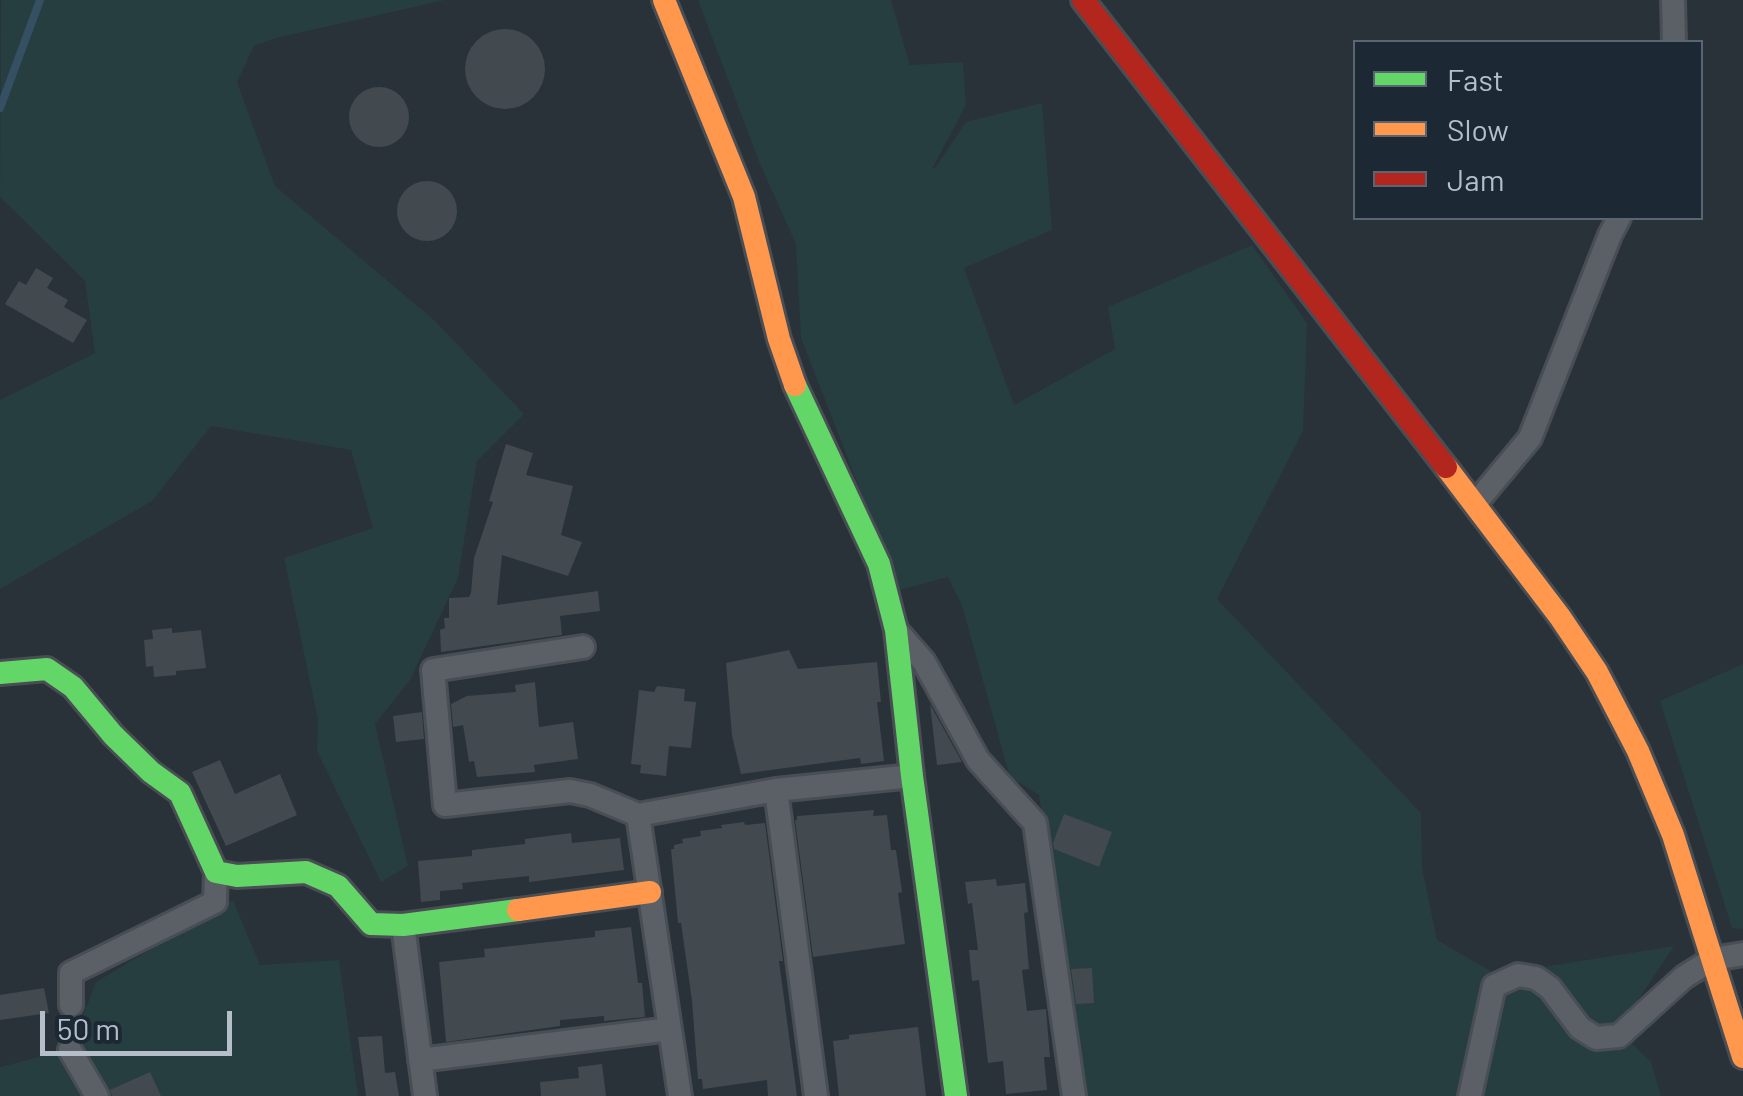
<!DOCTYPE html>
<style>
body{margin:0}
#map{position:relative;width:1743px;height:1096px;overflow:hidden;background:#293239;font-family:Barlow,sans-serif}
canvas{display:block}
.legend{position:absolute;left:1353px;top:40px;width:350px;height:180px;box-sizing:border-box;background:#1c2934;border:2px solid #596570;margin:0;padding:12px 18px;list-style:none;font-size:30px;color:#b4bfca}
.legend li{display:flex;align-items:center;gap:20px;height:50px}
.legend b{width:50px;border:2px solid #596570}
.scale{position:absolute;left:40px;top:1011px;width:192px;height:45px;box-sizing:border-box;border:5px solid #b4bfca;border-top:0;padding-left:12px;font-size:30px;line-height:35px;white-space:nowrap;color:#b4bfca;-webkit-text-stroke:8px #1c2934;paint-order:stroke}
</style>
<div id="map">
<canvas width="1743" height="1096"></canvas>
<ul class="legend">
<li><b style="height:12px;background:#63d668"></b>Fast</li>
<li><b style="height:12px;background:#ff974d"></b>Slow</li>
<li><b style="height:12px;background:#b3261e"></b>Jam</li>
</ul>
<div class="scale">50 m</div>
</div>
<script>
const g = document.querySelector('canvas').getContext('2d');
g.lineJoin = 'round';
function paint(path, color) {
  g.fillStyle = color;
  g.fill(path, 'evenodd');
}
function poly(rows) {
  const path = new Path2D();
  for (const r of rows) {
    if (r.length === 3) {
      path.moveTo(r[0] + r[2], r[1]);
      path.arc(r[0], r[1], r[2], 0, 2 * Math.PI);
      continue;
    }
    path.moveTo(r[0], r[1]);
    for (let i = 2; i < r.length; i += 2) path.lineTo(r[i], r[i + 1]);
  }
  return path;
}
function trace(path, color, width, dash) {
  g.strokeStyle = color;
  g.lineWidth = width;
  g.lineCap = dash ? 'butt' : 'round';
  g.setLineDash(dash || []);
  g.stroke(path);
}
paint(poly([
 [1,0,445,0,276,38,254,46,237,82,275,186,434,320,524,414,477,461,458,578,410,680,375,724,408,866,381,882,317,751,318,720,284,558,373,528,351,450,211,426,152,501,0,589,0,400,95,353,85,281,0,197],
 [698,0,891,0,910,65,963,62,966,105,932,169,935,168,966,122,1042,103,1052,230,964,268,1014,405,1115,349,1108,307,1252,245,1307,323,1303,431,1217,599,1421,813,1422,867,1437,940,1494,973,1495,976,1500,970,1543,967,1674,946,1618,1030,1651,1062,1661,1096,1081,1096,1039,795,1010,777,962,606,948,577,899,590,801,338,796,244,760,164],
 [1743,664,1743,929,1732,928,1660,701],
 [233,900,260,965,339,960,358,1096,0,1096,0,1067,70,1049,96,982]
]), '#263e3f');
trace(poly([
 [0,108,40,0]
]), '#354f63', 8);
paint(poly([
 [505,69,40],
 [379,117,30],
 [427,211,30],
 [36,268,53,278,47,288,68,300,64,307,87,320,73,343,5,304,19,281,26,285],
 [506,444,533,453,526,475,573,486,561,535,582,542,568,576,502,555,497,605,598,591,600,611,560,616,562,635,441,652,440,630,445,628,444,618,449,618,449,598,469,597,471,593,474,558,493,502,489,501],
 [172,628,172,633,201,630,206,668,176,671,176,675,154,677,153,666,146,667,144,640,153,639,152,630],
 [789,650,798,669,877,662,881,702,877,702,884,761,861,764,860,758,741,774,732,736,726,663],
 [535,682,539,727,573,722,578,759,534,765,535,772,477,777,474,761,469,762,463,725,453,727,451,704,467,696,516,692,515,685],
 [657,686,685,689,684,701,696,702,691,748,669,746,666,776,640,773,641,765,631,764,639,690,654,692],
 [930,704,962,762,937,765],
 [422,712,424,739,396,742,393,716],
 [220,760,235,794,280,774,297,815,226,846,192,772],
 [874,810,873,816,887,815,891,850,896,850,902,892,898,893,905,944,813,957,795,820,797,820,797,816],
 [1064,814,1112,832,1099,867,1054,849,1053,843],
 [744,822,745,825,765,823,783,961,779,961,797,1096,768,1096,767,1080,703,1089,702,1079,698,1079,692,1001,681,923,678,923,671,849,674,849,674,845,683,843,682,839,701,836,700,831,722,828,721,825],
 [571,833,572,843,620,838,624,870,529,882,529,876,462,883,463,889,440,891,440,900,421,902,418,861,472,856,472,850,525,844,525,839],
 [996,879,997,886,1025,883,1028,912,1024,913,1029,969,1022,970,1027,1011,1046,1009,1050,1057,1044,1057,1047,1090,1006,1094,1003,1061,988,1063,979,980,972,981,969,950,978,950,972,903,968,904,965,882],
 [631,927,638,983,642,983,645,1017,604,1021,604,1016,560,1020,560,1026,446,1042,439,962,485,957,484,949,595,937,595,931],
 [1092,968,1094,1003,1076,1004,1071,969],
 [44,988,49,1013,0,1020,0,995],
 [918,1027,926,1096,839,1096,833,1041,849,1039,849,1035],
 [382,1036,385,1073,395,1072,399,1096,366,1096,358,1037],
 [602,1064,606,1096,541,1096,540,1082,579,1078,578,1067],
 [150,1072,161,1096,112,1096,110,1090]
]), '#42494f');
const street = poly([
 [1673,0,1674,42],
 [1475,504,1530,438,1610,235,1619,218],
 [896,630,924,662,978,760,1035,823,1074,1096],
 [583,647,433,670,445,805,570,791,590,795,638,815,776,790,912,776],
 [776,790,816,1096],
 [638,815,680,1096],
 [403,925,425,1096],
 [71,1005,71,973,215,902,216,872],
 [70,1050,97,1096],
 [420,1060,670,1029],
 [1470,1096,1494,986,1518,975,1536,978,1550,988,1580,1028,1596,1038,1619,1036,1684,977,1713,959,1743,954]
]);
const fast = poly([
 [795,385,879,564,896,630,912,776,956,1096],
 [0,673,47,669,73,687,113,735,151,772,180,793,216,872,237,876,306,872,338,886,371,924,403,925,518,910]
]);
const slow = poly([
 [664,0,744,197,779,339,795,385],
 [1446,467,1560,617,1597,672,1638,751,1673,835,1743,1057],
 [518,910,650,892]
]);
const jam = poly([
 [1083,0,1446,467]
]);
trace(street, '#484e53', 28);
trace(fast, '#484e53', 28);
trace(slow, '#484e53', 28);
trace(jam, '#484e53', 28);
trace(street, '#5a6066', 22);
trace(fast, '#63d668', 22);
trace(slow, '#ff974d', 22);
trace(jam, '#b3261e', 22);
</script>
